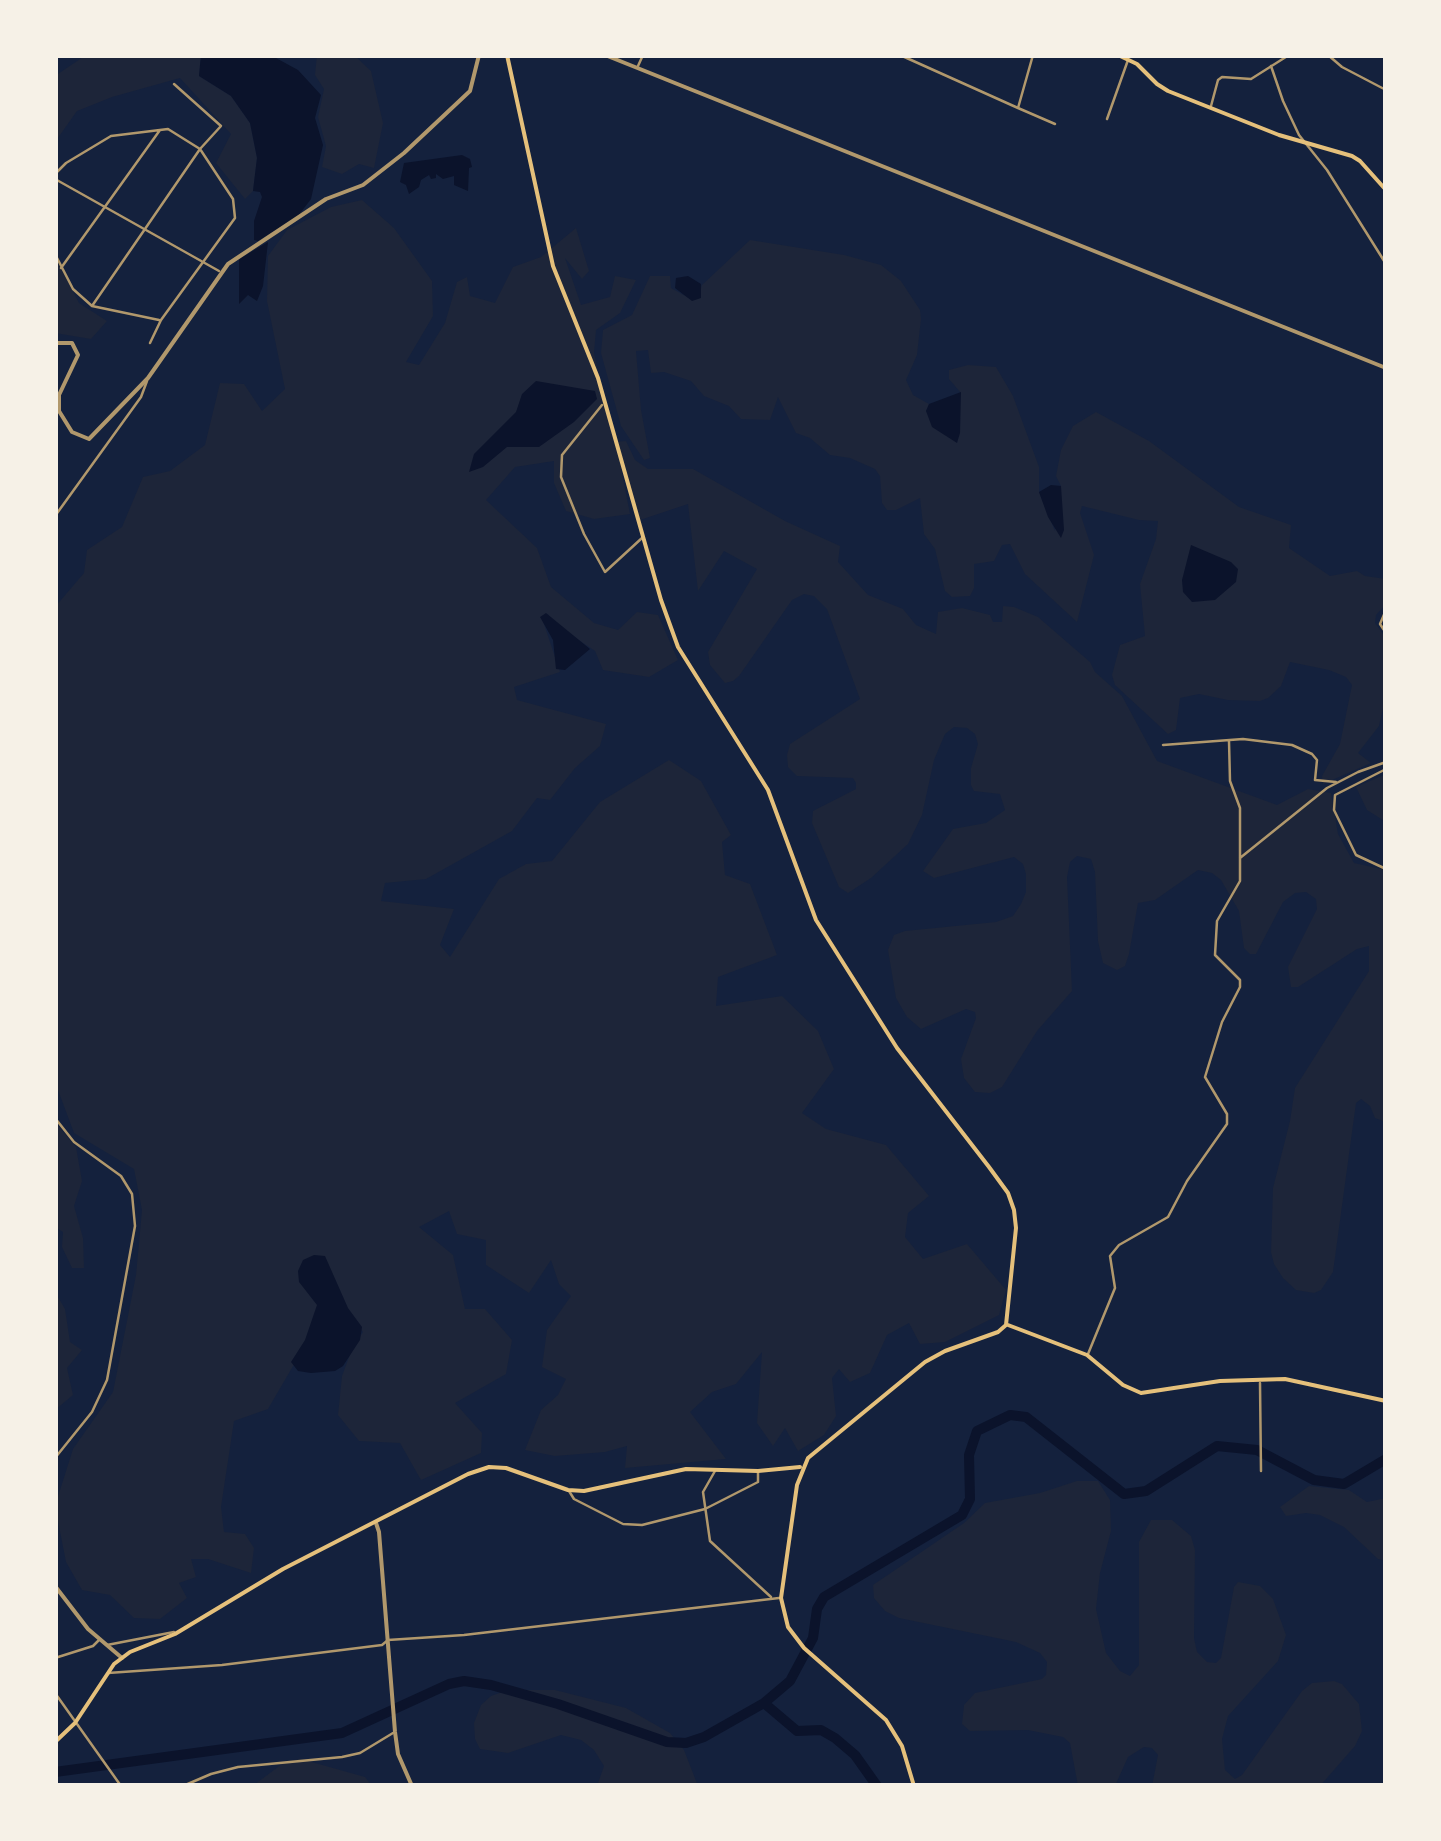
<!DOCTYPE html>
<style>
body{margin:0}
#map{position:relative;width:1441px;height:1841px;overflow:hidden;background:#14213d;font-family:Commissioner,sans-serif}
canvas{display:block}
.frame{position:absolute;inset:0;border:58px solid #f6f1e7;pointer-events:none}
</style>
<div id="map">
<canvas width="1441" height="1841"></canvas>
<div class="frame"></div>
</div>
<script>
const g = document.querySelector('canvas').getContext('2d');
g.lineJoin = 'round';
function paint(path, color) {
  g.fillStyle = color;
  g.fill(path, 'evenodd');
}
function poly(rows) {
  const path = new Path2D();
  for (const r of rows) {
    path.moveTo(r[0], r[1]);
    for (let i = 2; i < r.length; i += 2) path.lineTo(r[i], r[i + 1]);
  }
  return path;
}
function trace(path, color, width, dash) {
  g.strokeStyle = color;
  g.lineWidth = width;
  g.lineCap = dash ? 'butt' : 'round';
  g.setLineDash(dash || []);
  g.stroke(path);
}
paint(poly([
 [86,55,201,55,199,76,231,96,250,123,257,158,253,191,245,199,216,163,231,134,180,78,112,97,77,111,55,142,55,76],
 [317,55,354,55,371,71,383,123,374,168,359,164,342,174,322,167,326,146,318,117,324,89,315,75],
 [362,200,394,228,432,281,433,316,406,362,419,365,445,323,457,282,467,277,470,296,495,303,513,267,541,257,576,228,589,271,582,279,565,258,581,305,610,297,615,276,636,280,620,313,596,330,594,353,614,442,626,441,635,460,648,469,693,469,785,521,840,546,838,562,868,595,903,609,916,625,936,634,938,612,962,608,990,615,993,622,1002,622,1003,606,1014,607,1038,617,1090,662,1095,672,1122,696,1157,761,1277,805,1308,789,1331,793,1338,834,1354,863,1386,870,1386,1122,1375,1118,1370,1106,1361,1099,1356,1103,1333,1272,1321,1290,1314,1293,1296,1290,1283,1278,1274,1264,1271,1252,1273,1188,1290,1121,1295,1088,1369,971,1369,946,1357,949,1298,987,1291,987,1288,967,1317,909,1316,899,1306,892,1295,893,1283,902,1256,954,1250,954,1244,948,1239,911,1221,880,1212,873,1198,870,1155,900,1138,903,1129,954,1125,966,1117,970,1103,963,1098,941,1095,872,1091,859,1077,856,1070,862,1067,877,1072,991,1037,1031,1002,1087,990,1093,975,1092,964,1078,961,1059,976,1018,975,1012,966,1009,921,1029,907,1017,896,998,888,950,894,935,905,931,996,922,1013,916,1021,904,1026,892,1026,874,1023,864,1014,857,934,878,923,871,953,829,986,823,1005,810,1000,794,974,791,971,785,971,768,978,744,975,734,967,728,954,727,945,734,934,760,922,815,908,844,871,878,848,893,839,887,812,823,813,811,856,789,856,783,853,778,797,776,788,767,787,755,790,744,860,699,827,609,814,596,804,594,792,600,739,676,733,681,725,683,710,665,708,652,757,569,724,551,698,591,688,504,640,520,621,468,630,514,594,519,566,511,554,483,554,461,515,467,486,500,537,548,551,587,594,623,618,630,637,612,658,615,678,660,649,677,603,670,595,651,550,621,548,614,542,618,560,672,514,687,517,700,606,724,600,746,575,768,550,800,537,798,512,831,426,879,385,883,381,901,454,909,440,945,450,957,499,879,526,864,552,861,600,802,669,760,701,781,731,835,722,842,725,875,750,884,777,955,718,977,716,1006,782,996,818,1031,834,1069,802,1113,826,1129,886,1145,929,1196,908,1213,905,1237,923,1259,967,1244,1006,1290,999,1315,945,1342,920,1344,909,1323,887,1335,870,1373,850,1382,839,1369,832,1378,836,1416,824,1435,798,1451,785,1428,773,1446,757,1423,762,1352,736,1384,712,1392,690,1412,726,1459,625,1468,627,1446,605,1452,555,1456,525,1450,541,1410,558,1395,566,1379,542,1367,547,1330,571,1296,559,1284,551,1260,529,1293,486,1265,486,1240,457,1234,449,1211,419,1227,453,1255,465,1309,485,1309,512,1340,506,1374,455,1403,482,1433,481,1453,421,1480,400,1443,359,1441,338,1415,342,1376,352,1349,363,1332,306,1260,299,1277,322,1302,310,1337,268,1409,234,1421,221,1507,224,1532,245,1534,254,1548,251,1573,208,1559,191,1559,196,1577,179,1583,187,1598,160,1619,134,1618,110,1595,82,1590,66,1562,55,1506,73,1449,113,1392,136,1275,142,1210,134,1169,74,1133,55,1082,55,607,84,573,87,550,122,527,143,477,170,471,205,445,220,383,244,384,262,411,285,389,267,301,268,256,287,230,331,207],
 [750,240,844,255,881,265,901,281,920,310,921,319,917,355,906,380,913,395,929,404,926,412,961,393,949,379,949,370,968,365,996,367,1013,396,1039,467,1039,492,1055,531,1061,486,1056,476,1061,450,1073,426,1096,412,1149,441,1239,507,1291,525,1289,548,1330,576,1357,571,1365,576,1386,579,1386,604,1376,615,1375,623,1386,638,1386,695,1379,726,1358,753,1371,763,1323,784,1322,776,1340,744,1352,685,1346,677,1329,670,1290,662,1281,686,1268,698,1260,701,1228,700,1199,694,1180,698,1176,730,1168,734,1115,685,1112,675,1120,645,1145,636,1140,584,1156,539,1158,521,1139,520,1082,506,1080,513,1094,555,1077,622,1025,574,1010,544,1002,545,994,561,974,564,974,588,970,596,952,597,945,591,935,549,924,534,920,498,896,510,887,510,882,503,880,476,875,469,850,458,830,455,810,438,796,433,778,397,770,420,741,419,729,406,704,396,691,381,664,372,651,373,648,350,636,351,641,410,650,458,644,460,621,426,601,353,603,330,632,315,650,276,670,276,671,288,689,298,699,295,702,285],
 [55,257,79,303,107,321,91,339,55,333],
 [1386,774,1386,822,1367,810,1356,787],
 [55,1122,76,1147,82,1181,74,1206,83,1238,84,1268,72,1268,62,1247,63,1232,55,1227],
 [55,1292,65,1309,70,1342,82,1350,67,1368,73,1395,55,1410],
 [1077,1481,1098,1481,1110,1500,1111,1531,1100,1573,1096,1609,1106,1653,1120,1671,1130,1676,1139,1665,1139,1542,1151,1520,1172,1520,1191,1536,1195,1550,1194,1638,1197,1652,1207,1662,1216,1663,1221,1658,1234,1587,1238,1582,1260,1586,1273,1599,1286,1635,1278,1661,1228,1716,1222,1739,1225,1770,1235,1779,1242,1775,1302,1691,1312,1683,1334,1681,1342,1684,1359,1704,1362,1731,1355,1746,1320,1786,1152,1786,1158,1755,1152,1748,1144,1747,1128,1757,1115,1786,1078,1786,1070,1743,1063,1737,1028,1730,970,1731,962,1724,964,1705,975,1693,1042,1679,1046,1675,1047,1662,1040,1653,1016,1642,899,1618,885,1611,874,1598,873,1585,964,1523,985,1503,1040,1493],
 [1309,1486,1349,1490,1367,1502,1386,1498,1386,1561,1378,1559,1344,1527,1320,1515,1306,1513,1286,1516,1280,1507],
 [508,1690,555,1690,626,1708,670,1733,684,1750,698,1786,597,1786,604,1766,594,1750,581,1740,561,1735,508,1753,480,1749,475,1739,474,1723,481,1705,491,1696],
 [301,1759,365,1777,372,1786,242,1786,254,1785,286,1761]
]), '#1d2539');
paint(poly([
 [201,55,264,55,276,58,298,70,321,95,315,118,323,145,311,199,298,216,258,241,254,240,254,221,262,197,260,192,253,191,257,158,250,123,231,96,199,76],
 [462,155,470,159,472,167,469,168,468,191,454,185,454,176,443,179,436,174,436,178,431,179,429,175,421,180,419,187,409,194,406,185,400,182,404,163],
 [268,242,263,286,257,301,248,295,239,304,239,259],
 [688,276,701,284,701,298,692,301,675,288,676,278],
 [536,381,595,391,597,399,574,422,539,447,507,447,483,467,469,472,474,454,516,412,522,394],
 [961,392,960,433,957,443,932,427,926,411,929,404],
 [1051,485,1061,486,1064,530,1061,538,1048,517,1039,492],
 [1191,545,1231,562,1238,569,1236,582,1215,600,1192,602,1183,592,1182,580],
 [546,613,590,649,565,670,556,669,553,640,540,617],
 [314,1255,325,1256,348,1308,362,1327,360,1340,343,1366,335,1371,311,1373,298,1371,291,1362,305,1340,317,1305,299,1282,298,1271,303,1260]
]), '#0b132b');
trace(poly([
 [764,1703,797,1731,821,1730,835,1738,855,1755,877,1786],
 [55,1772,342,1733,449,1684,464,1681,491,1685,558,1704,667,1742,686,1743,704,1737,764,1703,790,1681,813,1638,817,1609,824,1597,962,1515,970,1499,969,1455,977,1431,1010,1415,1026,1417,1124,1494,1146,1491,1217,1446,1257,1450,1314,1480,1344,1484,1386,1459]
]), '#0b132b', 10);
trace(poly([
 [900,55,1018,108],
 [1033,55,1018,108,1055,124],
 [1328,55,1342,67,1386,90],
 [638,66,643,55],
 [1271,66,1283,101,1299,135,1327,170,1386,264],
 [1211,106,1218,80,1222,77,1251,79,1289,55],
 [1107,119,1128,60],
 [55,174,66,163,111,136,168,129,200,149,233,199,235,218,161,320,150,343],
 [55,179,219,271],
 [55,254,73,289,92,306,159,320],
 [61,268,160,130],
 [92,306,200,149,221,126,174,84],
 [602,405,562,455,561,477,584,534,605,572,642,538],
 [55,516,141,397,147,381],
 [1386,610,1380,624,1386,633],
 [1163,745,1243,739,1292,745,1312,754,1317,760,1315,780,1336,782],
 [1386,769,1335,795,1334,810,1356,855,1386,869],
 [1240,858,1327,788,1358,772,1386,762],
 [55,1118,74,1142,121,1176,132,1194,135,1226,107,1380,92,1412,55,1458],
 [1088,1354,1115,1288,1110,1256,1119,1245,1168,1217,1187,1181,1227,1124,1227,1114,1205,1077,1222,1022,1240,987,1240,980,1215,955,1217,921,1240,881,1240,808,1230,781,1229,741],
 [1260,1383,1261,1471],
 [715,1471,703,1492,710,1541,771,1597],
 [569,1491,574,1499,623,1524,642,1525,705,1509,758,1482,758,1472],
 [107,1645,174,1632,175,1634],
 [55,1658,93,1646,99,1640],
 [108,1673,222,1665,382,1645,388,1640,464,1635,779,1598],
 [55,1693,121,1786],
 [183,1786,211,1774,238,1767,342,1757,360,1753,393,1733]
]), '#b1986c', 2.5);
trace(poly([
 [605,55,1386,368],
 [55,343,72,343,78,355,59,395,59,411,72,432,89,439,148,378,228,264,326,199,363,185,404,153,470,91,479,55],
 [376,1523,379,1532,395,1732,398,1754,412,1786],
 [55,1586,88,1629,122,1658]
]), '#b1986c', 4);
trace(poly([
 [507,55,553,266,598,378,661,600,678,647,768,790,816,920,897,1048,989,1167,1008,1193,1014,1210,1016,1228,1006,1325,998,1332,945,1351,925,1362,808,1458,797,1485,781,1598,788,1627,804,1648,886,1720,902,1746,914,1786],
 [1118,55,1137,64,1157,84,1168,91,1279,135,1352,156,1360,161,1386,190],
 [1008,1325,1087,1355,1123,1385,1141,1393,1220,1381,1285,1379,1386,1401],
 [55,1742,75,1723,114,1664,130,1652,175,1634,283,1569,468,1474,489,1467,506,1468,568,1490,584,1491,686,1469,758,1471,800,1467]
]), '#e5c07b', 4);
</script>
